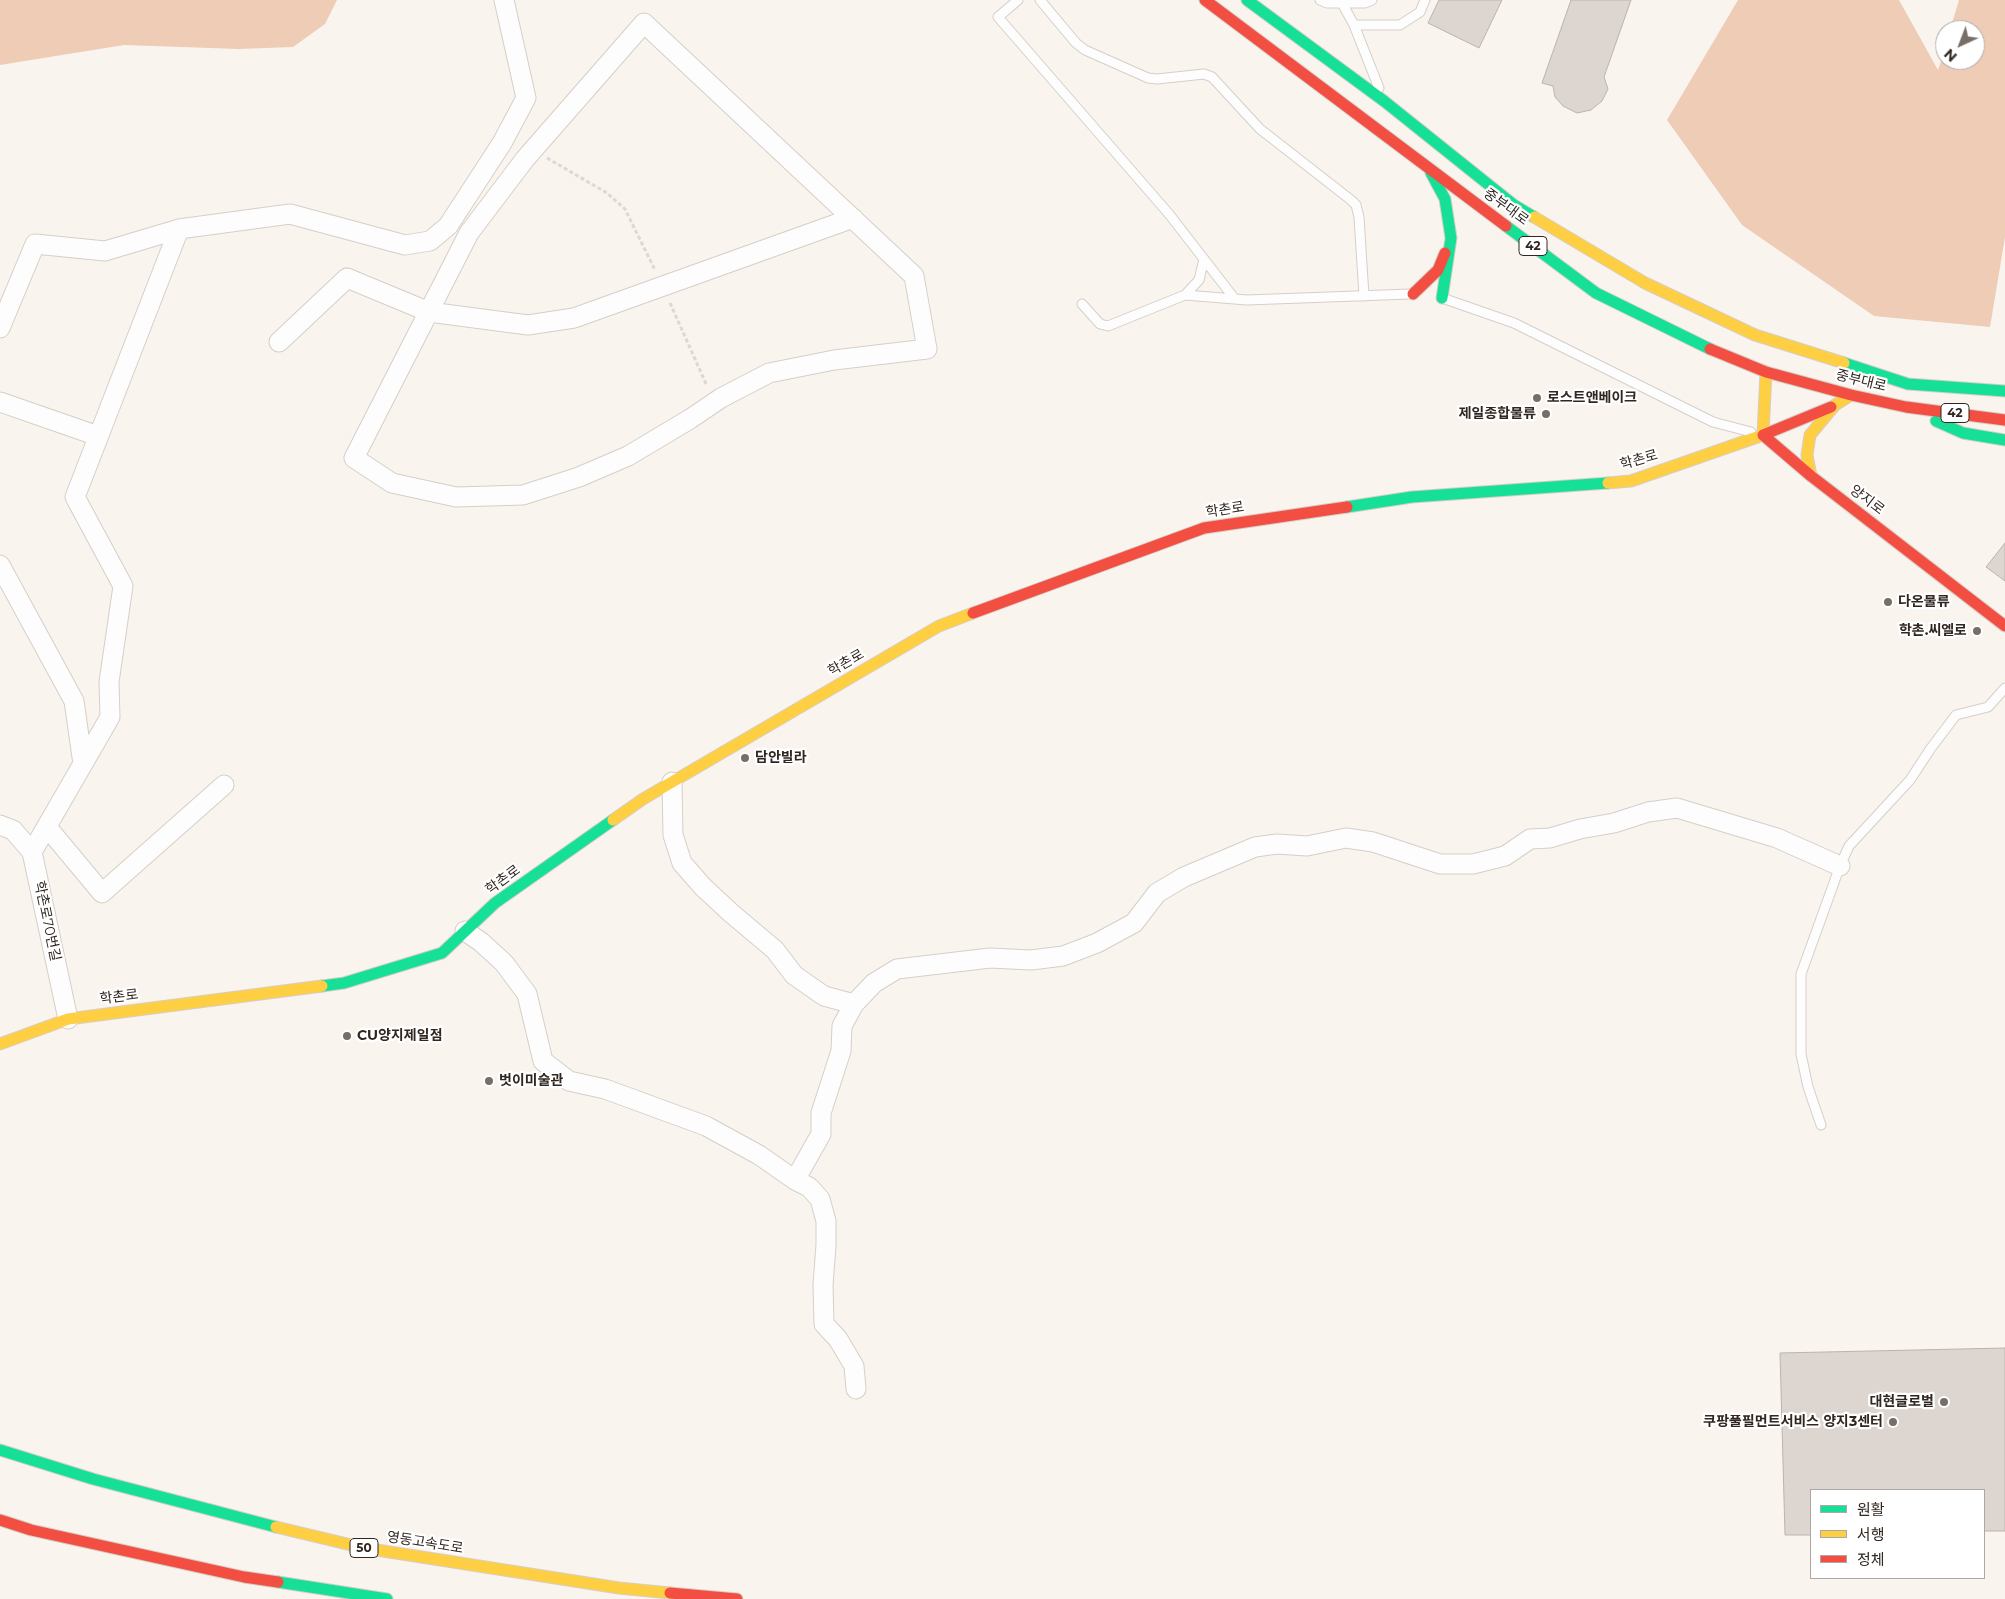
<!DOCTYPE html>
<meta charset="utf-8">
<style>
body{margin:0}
#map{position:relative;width:2005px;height:1599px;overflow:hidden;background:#faf4ef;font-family:Montserrat,"Noto Sans KR",sans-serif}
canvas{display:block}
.legend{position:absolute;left:1810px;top:1489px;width:175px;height:90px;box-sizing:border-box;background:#fff;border:1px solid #ada8a6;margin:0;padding:6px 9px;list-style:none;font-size:15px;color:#312620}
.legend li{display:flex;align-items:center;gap:10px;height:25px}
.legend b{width:25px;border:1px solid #ada8a6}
.north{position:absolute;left:1935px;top:20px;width:50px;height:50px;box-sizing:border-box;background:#fff;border:1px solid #ada8a6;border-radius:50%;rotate:223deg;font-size:14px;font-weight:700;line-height:20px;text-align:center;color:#312620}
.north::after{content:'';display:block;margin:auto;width:18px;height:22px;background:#776e68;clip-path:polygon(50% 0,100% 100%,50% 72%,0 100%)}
</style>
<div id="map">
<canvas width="2005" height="1599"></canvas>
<ul class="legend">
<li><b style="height:6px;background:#16e098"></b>원활</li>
<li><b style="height:6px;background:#ffcf43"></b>서행</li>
<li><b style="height:6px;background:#f24e42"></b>정체</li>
</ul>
<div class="north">N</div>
</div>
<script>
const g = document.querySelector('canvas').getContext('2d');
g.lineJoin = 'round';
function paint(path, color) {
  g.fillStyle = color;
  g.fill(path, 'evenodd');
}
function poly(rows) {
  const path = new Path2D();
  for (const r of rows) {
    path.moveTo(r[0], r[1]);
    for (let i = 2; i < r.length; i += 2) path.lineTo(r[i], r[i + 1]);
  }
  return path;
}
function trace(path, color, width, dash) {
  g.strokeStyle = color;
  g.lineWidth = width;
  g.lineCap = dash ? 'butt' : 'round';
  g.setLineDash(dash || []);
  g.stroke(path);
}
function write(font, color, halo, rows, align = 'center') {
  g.font = font + ' Montserrat,"Noto Sans KR",sans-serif';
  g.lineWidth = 4.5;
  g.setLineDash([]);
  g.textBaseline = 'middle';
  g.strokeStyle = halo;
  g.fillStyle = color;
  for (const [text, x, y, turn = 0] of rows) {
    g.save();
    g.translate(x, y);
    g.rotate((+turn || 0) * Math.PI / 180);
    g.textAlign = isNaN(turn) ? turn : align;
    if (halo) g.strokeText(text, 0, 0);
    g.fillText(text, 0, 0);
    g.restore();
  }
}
paint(poly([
 [0,0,337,0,325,24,293,47,239,49,124,45,0,65],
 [1738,0,1899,0,1938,70,1945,49,1945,60,1975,60,1975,30,1950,30,1959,0,2005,0,2005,237,1990,327,1874,316,1742,225,1667,120]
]), '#eeccb6');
const building = poly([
 [1439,0,1502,0,1479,48,1428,23,1439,0],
 [1571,0,1631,0,1604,77,1608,89,1602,101,1591,110,1577,113,1563,106,1555,97,1553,86,1542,83,1571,0],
 [2005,543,2005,581,1986,567,2005,543],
 [2005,1348,2005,1531,1984,1531,1984,1490,1811,1490,1811,1535,1785,1535,1780,1353,2005,1348]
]);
paint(building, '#ddd5d0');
trace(building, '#bbb3ae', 1);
const lane = poly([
 [1018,0,998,17,1169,214,1234,298],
 [1040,0,1076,43,1085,50,1148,78,1157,79,1204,74,1212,77,1260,129,1351,200,1356,205,1359,217,1364,296],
 [1320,0,1327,3,1365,3,1372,0],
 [1342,3,1354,25,1379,88],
 [1354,25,1400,25,1420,12,1425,0],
 [1185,295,1199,280,1204,259],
 [1445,299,1514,323,1713,422,1751,432],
 [1082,304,1100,324,1108,326,1185,295,1247,300,1410,294],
 [1821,1125,1808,1087,1801,1054,1801,974,1840,866,1849,846,1910,780,1931,748,1956,715,1988,707,2005,688]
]);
const street = poly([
 [644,23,914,276,927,349,834,360,769,373,721,398,690,419,628,456,579,477,523,495,456,497,392,483,354,458,469,233,525,159,644,23],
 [0,328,35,244,105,251,179,229,290,214,405,245,430,241,448,226,502,143,526,98,504,0],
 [279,342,347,278,429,312,528,325,574,318,853,218],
 [0,402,98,436],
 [0,565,74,701,83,764],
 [672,782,673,835,682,863,703,887,731,913,775,950,794,975,824,996,854,1004],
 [0,825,13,830,32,852,68,1019],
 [47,827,102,893,224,785],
 [32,852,110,717,109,682,123,586,75,497,179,229],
 [465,931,481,942,504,963,527,994,543,1061,569,1081,605,1089,706,1126,759,1155,795,1180,809,1187,820,1199,826,1221,826,1245,823,1285,824,1324,838,1339,854,1366,856,1389],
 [795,1180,821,1134,821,1113,841,1051,842,1026,854,1004,874,983,897,969,990,958,1031,960,1063,956,1097,943,1134,923,1157,893,1184,877,1255,847,1277,844,1307,846,1346,838,1373,842,1440,864,1473,864,1505,856,1530,839,1550,838,1580,829,1614,823,1648,812,1677,808,1777,838,1840,866]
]);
const fast = poly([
 [1247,0,1384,101,1514,205,1534,217],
 [1431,173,1445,199,1451,238,1442,298],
 [1506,226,1596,293,1710,349],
 [1844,363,1908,384,2005,391],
 [1936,421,1963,433,2005,440],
 [1347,507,1412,497,1608,483],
 [322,986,344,983,442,953,495,903,613,820],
 [0,1450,93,1479,276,1527],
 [278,1582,387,1599]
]);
const slow = poly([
 [1534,217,1645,283,1755,335,1844,363],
 [1763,435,1766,372],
 [1811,476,1807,455,1810,435,1835,405,1851,395],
 [1608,483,1631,481,1763,435],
 [613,820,643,799,939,626,973,613],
 [0,1044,68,1019,322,986],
 [276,1527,364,1548,619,1588,670,1593]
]);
const jam = poly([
 [1205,0,1506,226],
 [1413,294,1438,270,1445,253],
 [1710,349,1766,372,1851,395,1906,407,2005,420],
 [1763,435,1811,476,2005,626],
 [1763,435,1831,407],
 [973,613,1204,528,1347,507],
 [0,1520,31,1530,244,1577,278,1582],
 [670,1593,737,1599]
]);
trace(lane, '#d6cec8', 11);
trace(street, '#d6cec8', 21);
trace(fast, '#d6cec8', 13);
trace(slow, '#d6cec8', 13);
trace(jam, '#d6cec8', 13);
trace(poly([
 [547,158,607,193,625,209,655,270],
 [670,303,707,386]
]), '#dbd8d6', 3, [4, 2.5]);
trace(lane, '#fefdfd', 9);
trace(street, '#fefdfd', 19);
trace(fast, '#16e098', 11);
trace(slow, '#ffcf43', 11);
trace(jam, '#f24e42', 11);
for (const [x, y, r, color] of [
 [1537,398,5,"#776e68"],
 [1546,414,5,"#776e68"],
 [1888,602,5,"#776e68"],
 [1977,631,5,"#776e68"],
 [745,758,5,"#776e68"],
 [347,1036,5,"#776e68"],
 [489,1081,5,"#776e68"],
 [1944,1402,5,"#776e68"],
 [1893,1422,5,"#776e68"]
]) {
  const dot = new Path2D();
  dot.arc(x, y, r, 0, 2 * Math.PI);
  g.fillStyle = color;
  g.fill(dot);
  trace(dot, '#fff', 2);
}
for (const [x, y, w] of [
 [1533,246,28],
 [1955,413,28],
 [364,1548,28]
]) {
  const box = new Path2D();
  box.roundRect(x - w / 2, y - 9.5, w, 19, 4);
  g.fillStyle = '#fff';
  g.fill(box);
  trace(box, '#312620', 1);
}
write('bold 12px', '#312620', null, [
 ["42",1533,246],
 ["42",1955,413],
 ["50",364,1548]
]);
write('14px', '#312620', '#fff', [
 ["중부대로",1506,207,36],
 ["중부대로",1861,381,14],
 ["학촌로",1639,460,-16],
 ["양지로",1867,500,37],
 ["학촌로",1225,510,-9],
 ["학촌로",846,663,-30],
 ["학촌로",503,880,-36],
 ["학촌로70번길",47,921,78],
 ["학촌로",119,997,-7],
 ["영동고속도로",425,1543,9]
]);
write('bold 14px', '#312620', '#fff', [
 ["로스트앤베이크",1547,398],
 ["제일종합물류",1536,414,"right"],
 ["다온물류",1898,602],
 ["학촌.씨엘로",1967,631,"right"],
 ["담안빌라",755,758],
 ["CU양지제일점",357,1036],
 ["벗이미술관",499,1081],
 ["대현글로벌",1934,1402,"right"],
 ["쿠팡풀필먼트서비스 양지3센터",1883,1422,"right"]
], 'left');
</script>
